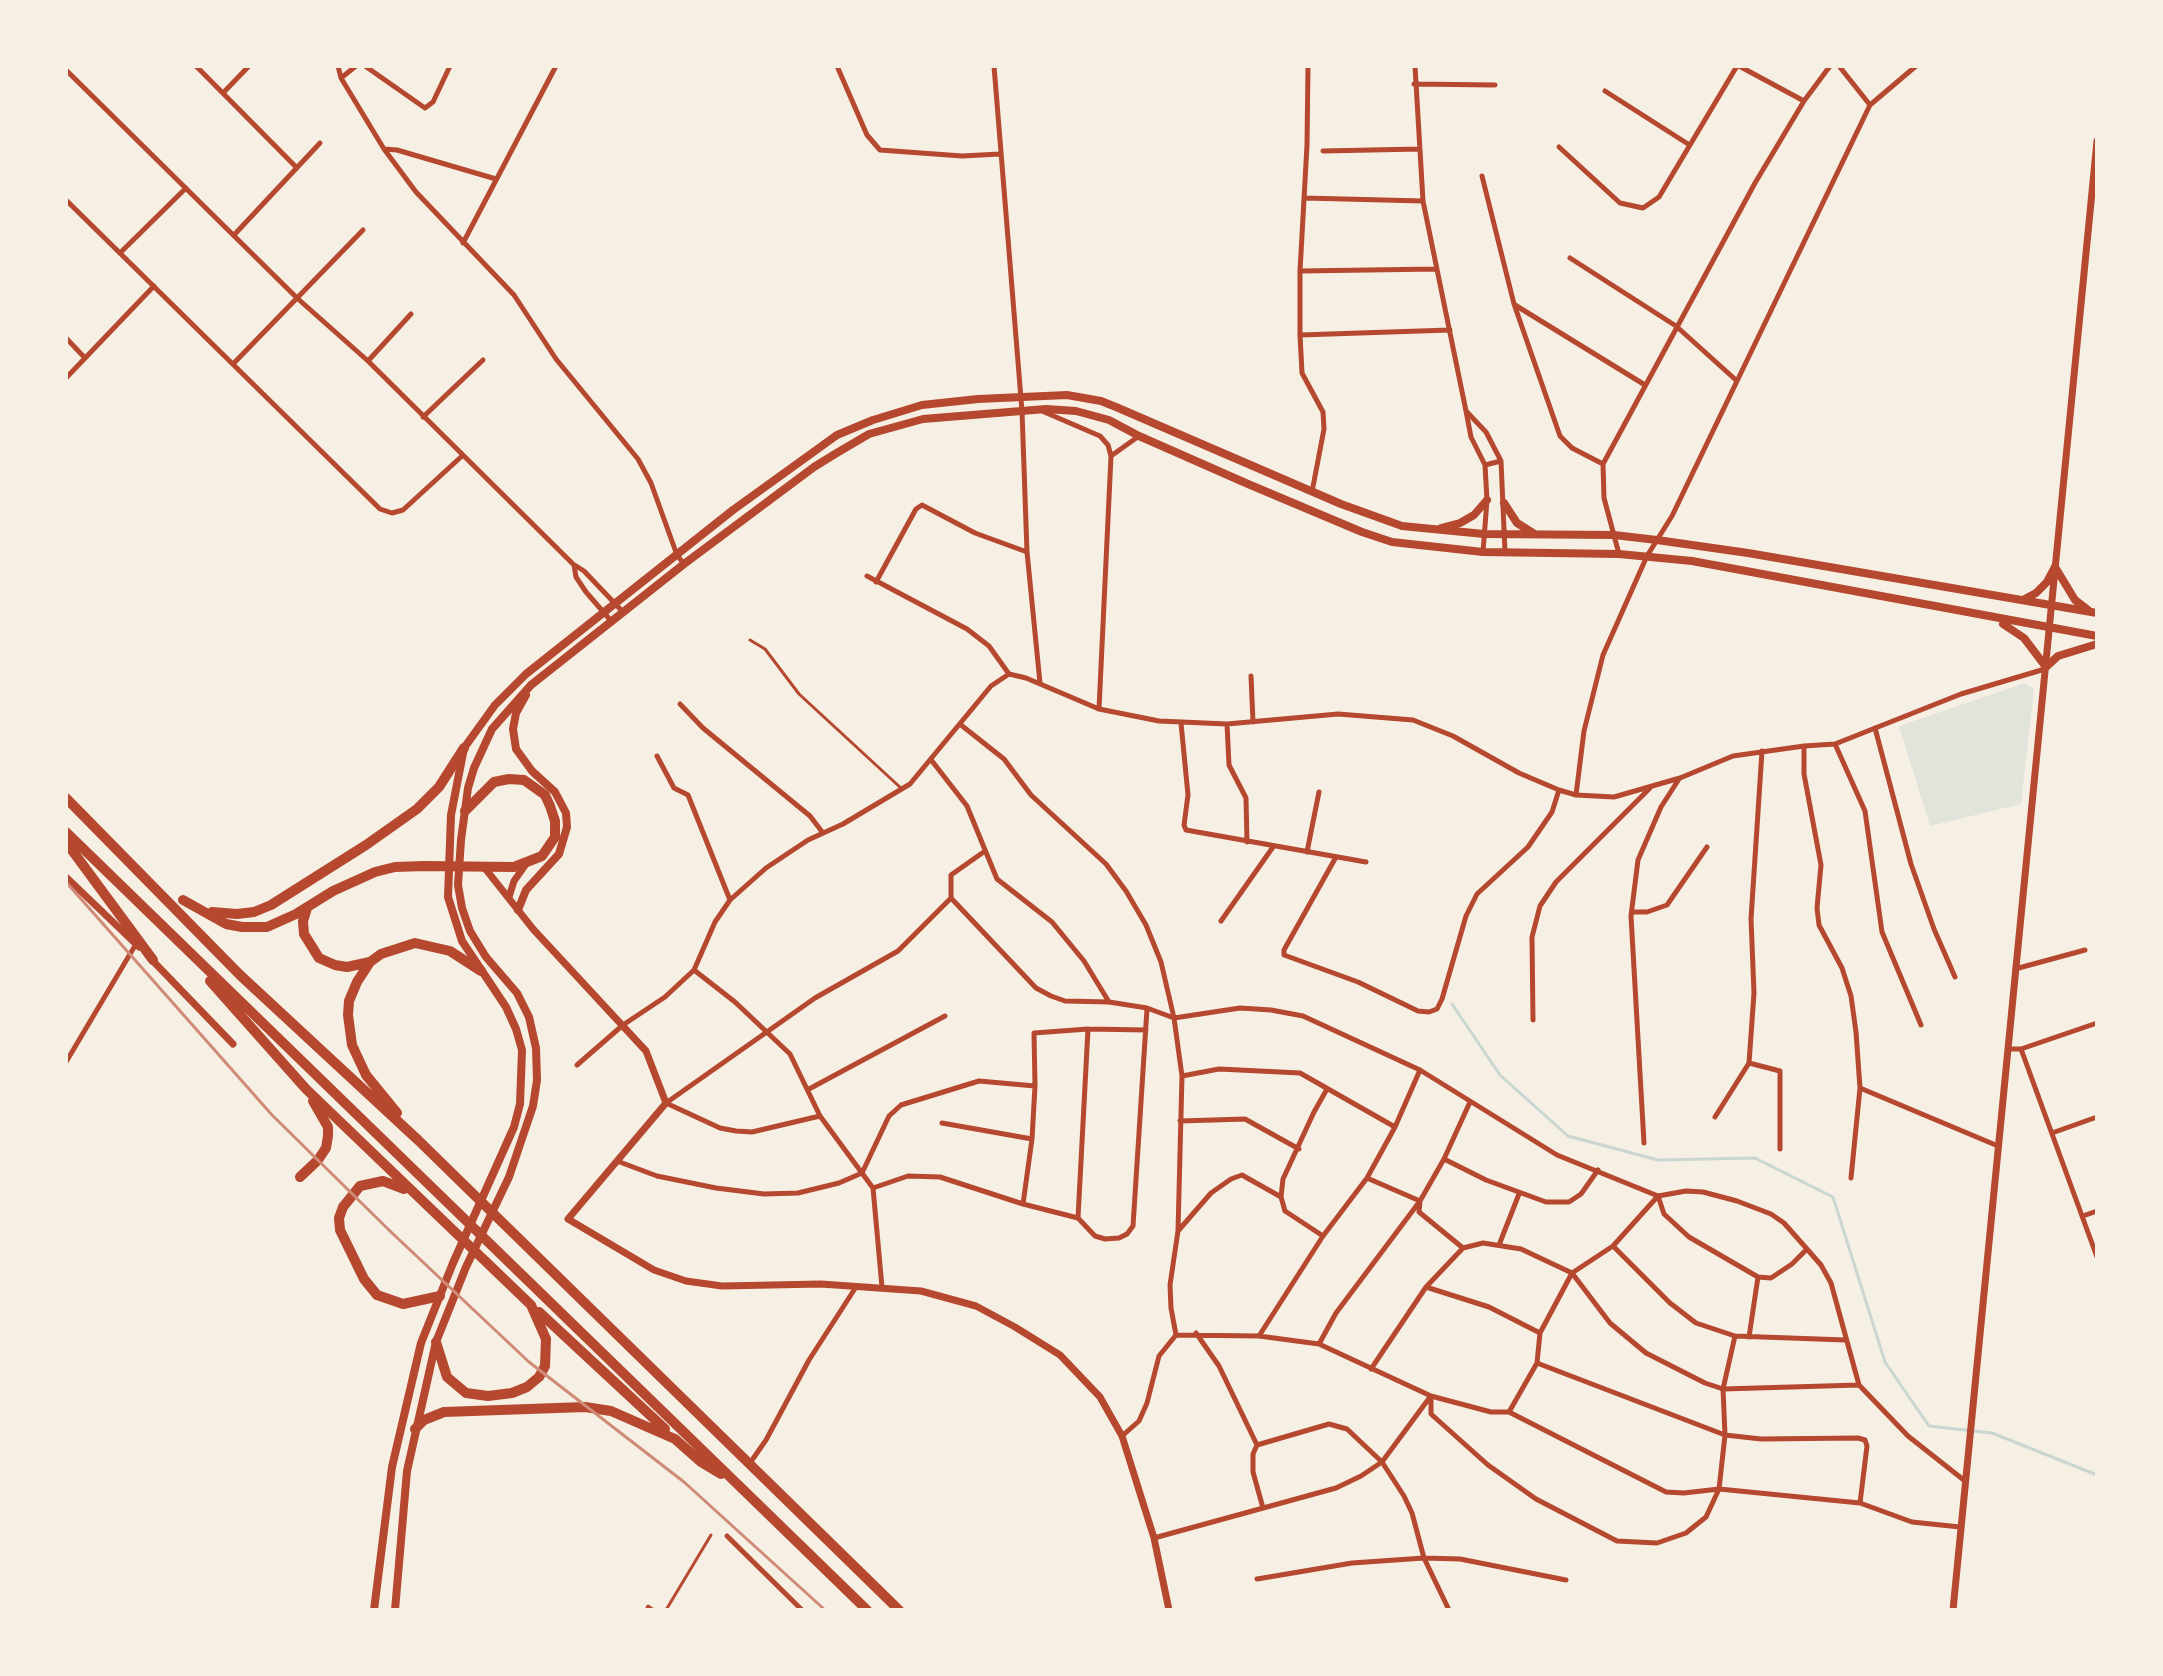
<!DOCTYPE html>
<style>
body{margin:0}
#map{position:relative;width:2163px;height:1676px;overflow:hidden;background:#f6efe4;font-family:Georgia,serif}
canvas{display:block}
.frame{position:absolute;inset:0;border:68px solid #f6efe4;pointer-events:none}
</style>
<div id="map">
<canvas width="2163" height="1676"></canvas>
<div class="frame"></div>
</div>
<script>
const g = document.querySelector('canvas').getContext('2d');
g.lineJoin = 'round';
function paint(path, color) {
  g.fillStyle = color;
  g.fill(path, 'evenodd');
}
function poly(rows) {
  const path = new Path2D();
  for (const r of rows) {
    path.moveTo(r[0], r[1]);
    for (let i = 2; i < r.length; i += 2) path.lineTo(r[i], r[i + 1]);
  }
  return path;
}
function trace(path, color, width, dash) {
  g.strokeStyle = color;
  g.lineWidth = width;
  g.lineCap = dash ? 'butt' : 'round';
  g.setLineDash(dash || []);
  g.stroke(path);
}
paint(poly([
 [2025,683,2034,689,2021,804,1930,826,1899,726]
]), '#e2e4dc');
trace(poly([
 [1452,1004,1500,1075,1568,1136,1658,1160,1755,1158,1833,1197,1885,1362,1929,1426,1992,1433,2097,1475]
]), '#c9d6d2', 3);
trace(poly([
 [750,640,765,649,799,694,902,789],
 [646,1610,648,1606,654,1610],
 [666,1610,711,1535]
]), '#b5482f', 3);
trace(poly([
 [196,66,297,168],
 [338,66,341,78,384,149,416,192,514,295,556,359,638,459,651,483,677,555,684,564],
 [365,66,425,108,433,102,450,66],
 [837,66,867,135,880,150,962,156,1000,154],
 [994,66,1022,411,1027,552,1040,683],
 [1308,66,1307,145,1300,271,1300,335,1450,330],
 [1415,66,1423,201,1466,411],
 [1739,66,1804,101],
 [1839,66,1870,105],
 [66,70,297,298,368,361,573,564,584,571,624,613],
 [341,78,356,66],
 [1414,84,1495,85],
 [1605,91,1688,144],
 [223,93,249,66],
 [1559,147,1620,203,1643,208,1659,197,1737,66],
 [384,149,397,150,496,179],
 [1323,151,1420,149],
 [1482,176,1514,304,1560,436,1572,448,1603,464],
 [1304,198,1423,201],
 [66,200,380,509,392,513,403,510,462,456],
 [234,235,320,143],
 [463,243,556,66],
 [120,253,186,188],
 [1570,258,1676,326,1737,381],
 [1300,271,1437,269],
 [1515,305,1645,385],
 [1300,335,1302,373,1323,412,1324,429,1312,492],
 [66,338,85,358],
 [368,361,411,314],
 [234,363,363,230],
 [66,378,154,286],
 [1042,411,1100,436,1108,445,1111,456,1099,709],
 [423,417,483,360],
 [1111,456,1139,436],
 [1485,465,1501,461],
 [1483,552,1487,500,1485,465,1471,437,1466,411,1486,432,1501,461,1505,552],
 [1619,554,1604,498,1603,464,1755,183,1804,101,1830,66],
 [574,565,576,577,586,592,612,622],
 [867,576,967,629,989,646,1009,674],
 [876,582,916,509,922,505,975,533,1027,552],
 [1251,676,1253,722],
 [680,704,703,728,810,816,823,833],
 [1181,723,1188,795,1184,825,1186,830,1366,862],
 [1227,724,1229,765,1246,798,1247,842],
 [961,725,1004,759,1031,795,1106,864,1126,891,1146,925,1161,962,1174,1018,1182,1076,1178,1231,1170,1285,1171,1308,1176,1335,1159,1356,1147,1403,1139,1421,1122,1436],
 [1875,728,1911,864,1934,929,1955,977],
 [1835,744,1865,811,1882,932,1921,1025],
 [1804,746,1804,774,1821,865,1817,908,1819,925,1842,968,1851,996,1856,1032,1860,1088,1851,1178],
 [657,756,674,788,688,795,730,900],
 [932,761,967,806,997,879,1052,922,1084,961,1109,1002],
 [1576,795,1584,731,1603,655,1647,556,1672,516,1870,105,1916,66],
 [1307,852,1319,792],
 [1336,857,1284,950,1284,955,1358,982,1418,1011,1429,1012,1437,1009,1442,999,1466,916,1477,894,1528,847,1552,812,1559,790],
 [951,898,1036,988,1051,996,1065,1001,1109,1002,1147,1008,1174,1018,1240,1008,1271,1010,1303,1016,1420,1070,1557,1155,1658,1196,1686,1191,1703,1192,1737,1201,1771,1214,1784,1223,1807,1249,1821,1265,1831,1283,1859,1385,1908,1436,1965,1481],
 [951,898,951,875,985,851],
 [1632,912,1647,912,1667,905,1707,847],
 [1221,921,1273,847],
 [2015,969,2085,950],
 [694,970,735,1002,790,1054,820,1116,873,1188,882,1287],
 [1533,1020,1532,937,1540,906,1556,882,1650,788],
 [2008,1049,2021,1049,2097,1257],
 [2021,1049,2097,1023],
 [66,1062,136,944],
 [1749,1063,1780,1071,1780,1149],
 [577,1065,623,1025,665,997,694,970,715,922,730,900,766,868,808,840,843,824,910,784,991,686,1009,674,1026,678,1099,709,1159,721,1227,724,1338,714,1413,720,1453,736,1519,773,1559,790,1576,795,1614,797,1680,778,1733,756,1804,746,1835,744,1961,694,2045,669],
 [1182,1076,1219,1069,1300,1073,1395,1127],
 [1860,1088,1998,1146],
 [809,1089,945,1016],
 [820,1116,752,1132,736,1131,720,1128,666,1103,815,998,898,951,951,898],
 [1715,1117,1749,1063,1754,993,1751,919,1762,751],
 [1180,1121,1245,1119,1299,1149],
 [942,1123,1032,1139],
 [2052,1133,2097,1117],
 [1644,1143,1631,916,1638,860,1661,807,1679,779],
 [1444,1159,1486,1180,1546,1202,1569,1202,1581,1194,1598,1170],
 [617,1161,657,1176,716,1188,764,1194,798,1193,839,1183,862,1173,889,1116,901,1105,979,1081,1035,1086],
 [1367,1178,1420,1201,1419,1212,1463,1248],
 [873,1188,908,1176,940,1177,1023,1204,1078,1218,1095,1236,1105,1239,1119,1238,1127,1234,1133,1226,1147,1009],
 [1023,1204,1032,1139,1035,1086,1034,1033,1088,1029,1146,1030],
 [2083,1216,2097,1211],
 [1078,1218,1088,1029],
 [1178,1231,1211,1193,1231,1179,1242,1175,1281,1197],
 [1323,1236,1285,1211,1281,1197,1283,1179,1314,1112,1327,1089],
 [1499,1245,1519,1194],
 [1613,1246,1670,1303,1696,1323,1735,1336,1845,1340],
 [1426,1287,1489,1307,1540,1333],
 [1196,1333,1219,1366,1257,1445,1253,1454,1253,1472,1263,1508],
 [1176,1335,1259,1336,1319,1344,1431,1396,1491,1412,1509,1412,1666,1492,1684,1493,1719,1489,1860,1503,1912,1522,1960,1527],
 [1259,1336,1323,1236,1367,1178,1395,1127,1420,1070],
 [1749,1337,1758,1277],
 [1319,1344,1336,1313,1420,1201,1444,1159,1470,1102],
 [1537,1363,1725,1435,1761,1439,1858,1438,1865,1440,1867,1446,1860,1503],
 [1371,1369,1426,1287,1463,1248,1483,1243,1521,1249,1572,1273,1610,1323,1646,1353,1705,1383,1723,1389,1859,1385],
 [1431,1396,1431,1414,1488,1465,1536,1499,1617,1541,1657,1543,1686,1533,1706,1517,1719,1489,1725,1435,1723,1389,1735,1336],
 [1509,1412,1537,1363,1540,1333,1572,1273,1613,1246,1658,1196,1664,1214,1689,1237,1758,1277,1771,1278,1792,1264,1807,1249],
 [1257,1445,1329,1424,1347,1429,1382,1462,1404,1496,1412,1513,1424,1558,1449,1610],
 [750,1463,766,1440,809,1360,856,1287],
 [727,1536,802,1610],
 [1154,1538,1336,1488,1361,1476,1382,1462,1430,1397],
 [1257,1579,1352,1563,1424,1558,1460,1559,1566,1580]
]), '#b5482f', 5);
trace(poly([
 [66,877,139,947],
 [151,959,233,1044]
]), '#b5482f', 7);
trace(poly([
 [484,867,533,929,646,1051,666,1103,568,1219,654,1270,686,1281,722,1286,821,1284,921,1291,976,1306,1015,1327,1060,1355,1100,1397,1122,1436,1154,1538,1169,1610],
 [509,897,514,881,526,864],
 [1953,1610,2097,141]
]), '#b5482f', 7);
trace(poly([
 [1504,503,1517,523,1533,533],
 [1441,528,1460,523,1474,515,1487,500],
 [2055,567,2075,600,2088,610],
 [2023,600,2036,593,2047,582,2055,567],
 [2003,624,2024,638,2046,667,2058,656,2097,644],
 [518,910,526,890,559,854,567,827,566,813,555,792,532,771,516,749,513,729,516,713,526,695],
 [374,1610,392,1467,421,1343,453,1263,514,1127,520,1104,522,1050,516,1029,506,1007,462,941,448,897,451,815,464,748,495,705,526,674,733,510,837,435,873,420,922,405,978,399,1067,395,1101,401,1116,407,1341,504,1402,526,1484,534,1614,535,1657,540,1748,553,2097,613],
 [395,1610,407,1471,436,1342,466,1267,509,1177,533,1106,537,1080,536,1048,529,1017,517,993,486,957,470,931,462,908,458,885,461,840,468,788,474,768,492,729,531,685,684,564,814,467,835,454,869,434,923,419,1046,409,1076,411,1109,420,1139,436,1248,484,1362,532,1392,542,1483,552,1619,554,1692,561,2097,636]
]), '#b5482f', 8);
trace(poly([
 [66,798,240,975,418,1140,899,1610],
 [66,832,867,1610],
 [66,842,153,960],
 [183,900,226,924,242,927,267,927,296,914,333,891,375,872,395,867,424,866,514,867,542,856,555,837,555,821,550,806,545,795,524,780,509,779,494,782,465,811],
 [307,908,303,921,304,934,319,958,335,965,347,967,370,962],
 [212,912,237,914,254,912,271,905,366,845,417,809,439,787,464,748],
 [210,981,306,1089,531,1305,546,1339,545,1366,539,1377,527,1387,512,1393,488,1396,466,1393,447,1377,436,1342],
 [397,1113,366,1075,352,1045,348,1015,349,1001,357,982,370,962,381,954,415,943,450,951,481,971],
 [300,1177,318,1160,326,1148,328,1136,328,1127,313,1101],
 [404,1189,383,1181,360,1186,343,1207,339,1218,340,1230,364,1279,377,1295,403,1304,440,1296],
 [539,1312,665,1429],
 [415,1429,424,1420,444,1412,585,1407,611,1411,675,1439,701,1462,721,1474]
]), '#b5482f', 10);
trace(poly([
 [66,882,272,1115,391,1232,529,1362,684,1482,825,1610]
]), '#cf8b77', 3);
</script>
